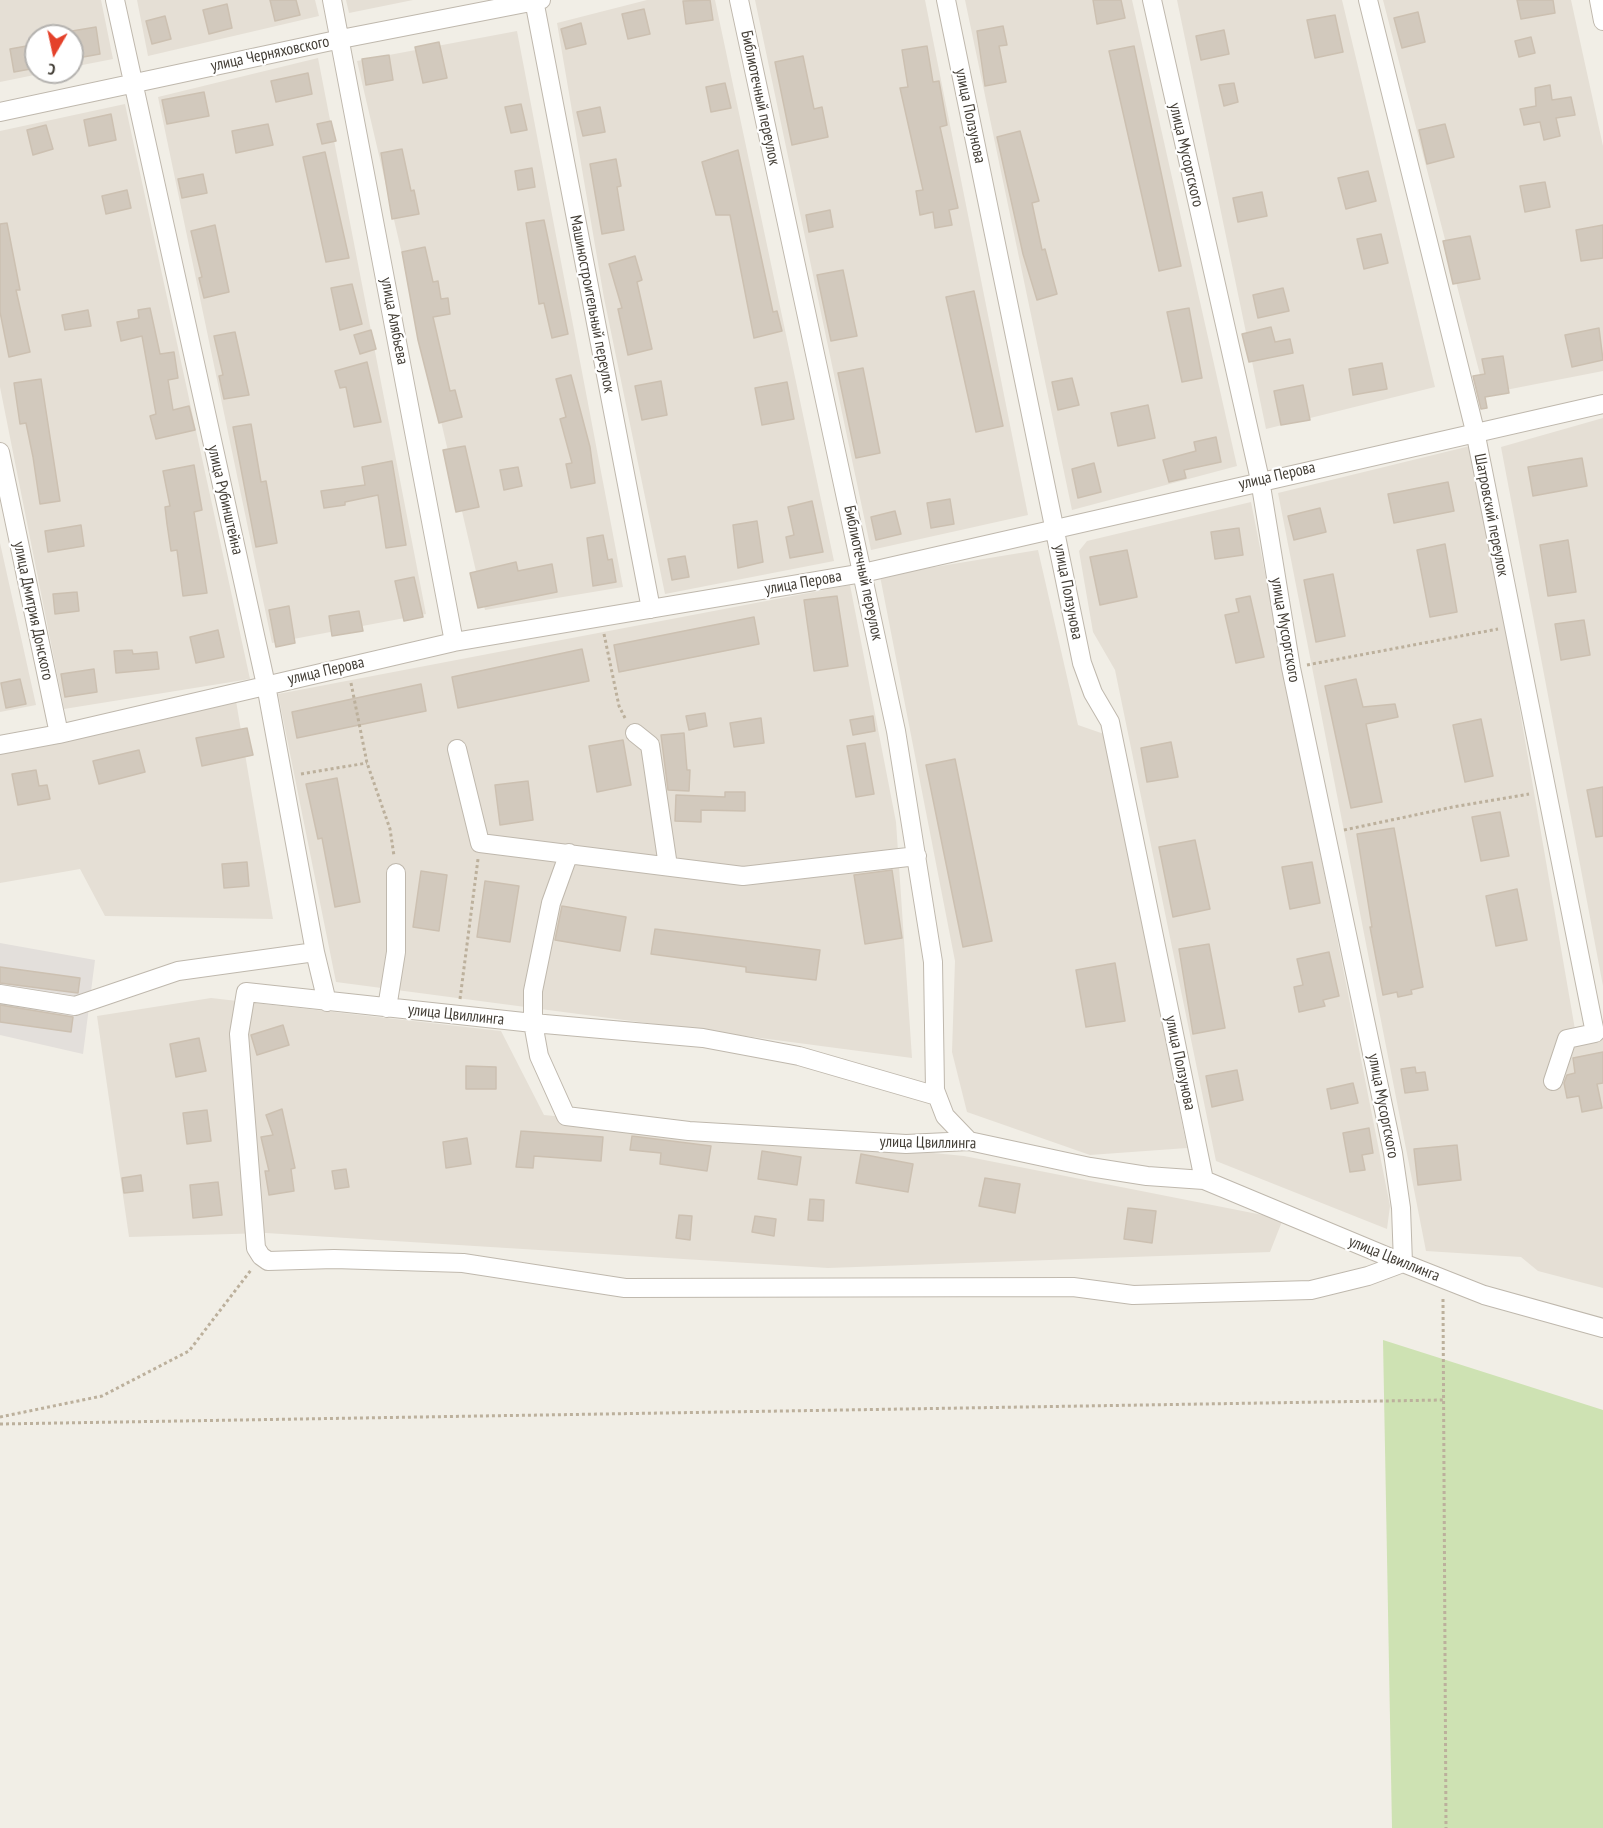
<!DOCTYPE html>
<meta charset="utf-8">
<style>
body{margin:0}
#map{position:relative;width:1603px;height:1828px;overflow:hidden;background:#f1eee6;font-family:"PT Sans Narrow",sans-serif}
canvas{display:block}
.north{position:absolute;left:24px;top:24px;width:60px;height:60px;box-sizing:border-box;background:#fff;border:2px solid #b4b2af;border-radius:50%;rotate:189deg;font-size:16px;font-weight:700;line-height:24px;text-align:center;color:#433e36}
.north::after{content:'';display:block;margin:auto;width:21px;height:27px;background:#e4412a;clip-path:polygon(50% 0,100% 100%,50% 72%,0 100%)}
</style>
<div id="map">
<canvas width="1603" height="1828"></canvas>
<div class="north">С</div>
</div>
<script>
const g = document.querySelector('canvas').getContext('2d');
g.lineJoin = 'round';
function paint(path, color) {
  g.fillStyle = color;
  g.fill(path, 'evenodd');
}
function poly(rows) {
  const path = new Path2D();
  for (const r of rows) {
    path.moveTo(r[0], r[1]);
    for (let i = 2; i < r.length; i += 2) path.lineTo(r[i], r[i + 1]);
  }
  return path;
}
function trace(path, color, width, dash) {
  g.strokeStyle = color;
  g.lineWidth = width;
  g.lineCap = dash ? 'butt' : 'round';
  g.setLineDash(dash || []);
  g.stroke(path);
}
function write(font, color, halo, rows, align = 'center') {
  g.font = font + ' "PT Sans Narrow",sans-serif';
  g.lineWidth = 4.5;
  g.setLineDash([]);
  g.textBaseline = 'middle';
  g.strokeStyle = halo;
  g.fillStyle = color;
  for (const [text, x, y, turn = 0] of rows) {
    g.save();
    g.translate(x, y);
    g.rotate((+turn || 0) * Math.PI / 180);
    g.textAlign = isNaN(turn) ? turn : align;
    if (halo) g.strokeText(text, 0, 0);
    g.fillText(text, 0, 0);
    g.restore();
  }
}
paint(poly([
 [0,0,101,0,113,59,72,67,72,36,36,36,36,72,49,72,0,82],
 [137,0,315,0,319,16,148,56],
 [346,0,413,0,349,13],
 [647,0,715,0,834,561,665,594,604,298,557,23],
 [755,0,925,0,1028,515,871,550],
 [965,0,1132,0,1237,466,1072,510],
 [1177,0,1342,0,1435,387,1266,429],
 [1383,0,1571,0,1603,146,1603,371,1485,394],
 [517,31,623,587,485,610,357,61],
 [318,58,426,614,272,643,158,97],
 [125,104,250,679,64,709,0,387,0,131],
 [1603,418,1603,986,1501,447],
 [1474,445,1577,1041,1603,1037,1603,1288,1538,1271,1521,1257,1426,1251,1278,493],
 [1251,502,1390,1206,1387,1229,1216,1161,1115,670,1093,632,1079,551,1087,541],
 [0,543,36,705,0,712],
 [1038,550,1078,725,1104,734,1187,1148,1090,1155,967,1112,952,1052,955,961,880,576],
 [850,585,896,822,912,1058,336,982,278,694],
 [236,701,273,919,105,916,80,869,0,883,0,751],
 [211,998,501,1031,544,1115,964,1156,1283,1219,1270,1252,828,1268,266,1233,129,1237,97,1016]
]), '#e5dfd5');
paint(poly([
 [0,943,95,960,83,1054,0,1035]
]), '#e3dfdb');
paint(poly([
 [1383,1340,1603,1410,1603,1828,1392,1828]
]), '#cee2b3');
const building = poly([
 [270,0,296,0,300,15,275,21,270,0],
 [710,0,713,20,686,24,683,1,710,0],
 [1093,0,1121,0,1125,18,1097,24,1093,0],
 [1517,0,1553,0,1555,13,1521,19,1517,0],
 [227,4,232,28,209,34,203,10,227,4],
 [644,9,650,34,628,39,622,14,644,9],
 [1418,12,1425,42,1402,48,1394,18,1418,12],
 [1335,15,1343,52,1315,58,1307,20,1335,15],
 [165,16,171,39,152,44,146,21,165,16],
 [581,23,586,44,566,49,561,29,581,23],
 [1003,26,1007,45,999,46,1006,82,985,86,977,31,1003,26],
 [96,27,100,54,72,59,72,31,96,27],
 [1224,30,1229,54,1201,60,1196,36,1224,30],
 [1531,37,1535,53,1519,57,1515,41,1531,37],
 [439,42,447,78,423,83,415,47,439,42],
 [32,45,36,68,14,72,10,49,32,45],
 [927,46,933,82,939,81,947,125,940,127,958,208,949,210,952,225,935,228,933,212,920,215,916,191,923,190,900,88,908,87,902,50,927,46],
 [1134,46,1181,266,1159,271,1109,51,1134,46],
 [389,55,393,80,366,85,362,59,389,55],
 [803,56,814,109,822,107,828,137,792,145,775,62,803,56],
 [308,73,312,94,276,102,271,81,308,73],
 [725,83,731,108,711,112,706,87,725,83],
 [1234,83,1238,102,1224,106,1219,85,1234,83],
 [1550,85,1552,100,1571,97,1575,115,1556,118,1560,136,1544,140,1540,122,1524,125,1520,109,1536,106,1535,88,1550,85],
 [204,92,209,116,167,124,162,100,204,92],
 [521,104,527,130,511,133,505,107,521,104],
 [600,107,605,132,583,136,577,112,600,107],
 [111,114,116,140,89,146,84,120,111,114],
 [331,121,336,141,322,144,317,124,331,121],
 [268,124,273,145,236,153,232,131,268,124],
 [1445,124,1454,157,1427,164,1419,130,1445,124],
 [46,125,53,149,33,155,27,130,46,125],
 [1020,131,1039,201,1032,203,1042,250,1045,249,1057,294,1037,300,1023,254,997,137,1020,131],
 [402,149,411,191,414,190,419,214,392,219,381,153,402,149],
 [738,150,773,312,777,311,782,331,754,338,730,215,716,215,702,162,738,150],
 [325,152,349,258,326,262,303,157,325,152],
 [616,159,621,186,617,187,624,230,602,234,590,164,616,159],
 [532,168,535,187,518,190,515,171,532,168],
 [1368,171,1376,201,1346,209,1338,178,1368,171],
 [203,174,207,193,182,198,178,179,203,174],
 [1545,182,1550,207,1525,212,1520,186,1545,182],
 [127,190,131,208,106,214,102,196,127,190],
 [1262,192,1267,216,1238,222,1233,198,1262,192],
 [830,210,833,227,809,232,806,215,830,210],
 [544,220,568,334,552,338,544,303,539,304,526,223,544,220],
 [7,223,20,290,16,290,30,352,9,357,0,312,0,224,7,223],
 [215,225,229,292,204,298,199,278,202,277,191,231,215,225],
 [1603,225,1603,258,1581,261,1576,230,1603,225],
 [1381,234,1388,263,1364,269,1357,239,1381,234],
 [1470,236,1480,279,1453,284,1443,241,1470,236],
 [425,247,433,282,438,281,441,299,448,298,450,314,433,317,450,391,455,390,462,417,439,423,418,340,402,252,425,247],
 [635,256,642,280,637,282,652,349,628,355,618,309,622,308,609,264,635,256],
 [843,270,857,336,831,341,817,275,843,270],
 [352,284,362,324,340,330,331,288,352,284],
 [1283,288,1289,311,1258,318,1253,295,1283,288],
 [974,291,1003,426,976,432,946,297,974,291],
 [150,308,160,354,174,352,178,378,168,380,173,410,189,406,195,430,156,439,150,416,156,414,142,336,121,341,117,322,139,318,138,310,150,308],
 [1189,308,1202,378,1182,382,1167,312,1189,308],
 [88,310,91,326,65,330,62,315,88,310],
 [1271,327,1275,342,1290,339,1293,353,1249,362,1242,334,1271,327],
 [1599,328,1603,360,1572,367,1565,335,1599,328],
 [371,330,376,349,360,354,354,335,371,330],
 [235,332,249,395,224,399,219,376,223,375,214,336,235,332],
 [1503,356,1509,393,1485,397,1487,408,1481,409,1473,376,1485,374,1482,359,1503,356],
 [367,362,381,422,354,427,346,387,340,388,335,371,367,362],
 [1382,363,1387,389,1353,395,1349,369,1382,363],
 [863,368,880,453,856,458,838,373,863,368],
 [571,375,590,447,595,483,571,488,566,464,572,463,560,419,566,417,556,379,571,375],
 [1072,378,1079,405,1058,410,1052,382,1072,378],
 [41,379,60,501,40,504,33,457,26,423,20,424,14,383,41,379],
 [661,381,667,415,642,420,635,386,661,381],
 [787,382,794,419,762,425,755,388,787,382],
 [1303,385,1310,420,1281,425,1274,391,1303,385],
 [1148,405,1155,438,1118,446,1111,413,1148,405],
 [251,424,261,482,266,481,277,543,256,547,233,427,251,424],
 [1216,437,1221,462,1184,470,1186,478,1169,482,1163,460,1196,451,1194,442,1216,437],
 [465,446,479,507,456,512,443,450,465,446],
 [1582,458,1587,486,1533,496,1528,467,1582,458],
 [392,461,406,545,386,548,378,495,345,502,345,505,324,508,321,491,365,485,362,467,392,461],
 [1094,463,1101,492,1078,498,1072,469,1094,463],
 [194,465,202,510,194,512,207,593,183,596,177,550,171,551,167,524,165,507,170,506,163,471,194,465],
 [518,467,522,486,504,490,500,470,518,467],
 [1448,482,1454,511,1394,523,1388,494,1448,482],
 [950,499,954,524,931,528,927,503,950,499],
 [812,501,823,552,790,558,786,537,794,535,788,507,812,501],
 [1320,508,1326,532,1294,540,1288,516,1320,508],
 [895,511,901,534,876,540,871,517,895,511],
 [757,521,763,562,738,568,733,525,757,521],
 [81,525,84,546,48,552,45,531,81,525],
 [1239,528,1243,555,1215,559,1211,532,1239,528],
 [603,535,608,560,612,559,616,582,593,586,587,538,603,535],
 [1568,540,1576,592,1548,596,1540,545,1568,540],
 [1445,544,1457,612,1430,617,1417,550,1445,544],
 [1127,550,1137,597,1100,605,1090,557,1127,550],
 [685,556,689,577,672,580,668,559,685,556],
 [516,562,518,571,552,564,557,592,478,608,470,573,516,562],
 [1333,574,1345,636,1316,642,1304,580,1333,574],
 [414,577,423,617,404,621,395,581,414,577],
 [77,592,79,611,55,614,53,594,77,592],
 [837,596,848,666,814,671,804,600,837,596],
 [1250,596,1264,657,1236,663,1225,615,1239,612,1236,599,1250,596],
 [289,606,295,643,276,647,269,610,289,606],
 [359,611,363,631,332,636,329,616,359,611],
 [754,617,759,644,619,672,614,645,754,617],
 [1584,620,1590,655,1561,660,1555,624,1584,620],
 [218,630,224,657,196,663,190,637,218,630],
 [582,649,589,681,458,708,452,677,582,649],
 [132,650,133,654,157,652,159,669,116,673,114,651,132,650],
 [94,669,97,692,65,697,61,674,94,669],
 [20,679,26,704,6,708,1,683,20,679],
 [1356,679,1363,707,1395,704,1398,717,1366,724,1382,802,1351,808,1325,686,1356,679],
 [421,684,426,711,297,738,292,712,421,684],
 [705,713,707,726,689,730,686,716,705,713],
 [873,716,875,731,853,735,850,720,873,716],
 [761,718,764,743,734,747,730,723,761,718],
 [1481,719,1493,776,1465,782,1453,725,1481,719],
 [247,728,253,755,202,766,196,738,247,728],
 [684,733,687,770,690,770,689,791,668,790,661,735,684,733],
 [623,740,631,785,597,792,589,746,623,740],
 [1171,742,1178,777,1147,782,1141,748,1171,742],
 [865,743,874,794,856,797,847,746,865,743],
 [139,750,145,772,99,784,93,761,139,750],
 [955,759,992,941,963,947,926,765,955,759],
 [36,770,39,786,47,785,50,799,18,805,12,774,36,770],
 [337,778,360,902,335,907,322,838,318,839,306,784,337,778],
 [528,781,533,820,500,825,495,785,528,781],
 [1603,787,1603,836,1596,837,1587,790,1603,787],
 [725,792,745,792,745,811,701,810,701,822,675,821,676,795,725,797,725,792],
 [1500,812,1509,856,1481,861,1472,817,1500,812],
 [1394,828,1423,987,1411,990,1412,994,1398,997,1397,992,1383,995,1370,927,1372,927,1357,834,1394,828],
 [1195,840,1210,909,1173,917,1159,847,1195,840],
 [247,862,249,886,224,888,222,864,247,862],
 [1312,862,1320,903,1290,909,1282,867,1312,862],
 [892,870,902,938,865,944,854,875,892,870],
 [421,871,447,875,439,931,413,927,421,871],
 [485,881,519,886,510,942,477,937,485,881],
 [1517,889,1527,940,1496,946,1486,896,1517,889],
 [562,906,626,917,620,951,555,940,562,906],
 [655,929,820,950,816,980,746,972,746,967,651,954,655,929],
 [1209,944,1225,1028,1193,1034,1179,949,1209,944],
 [1329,952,1339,996,1323,1000,1325,1006,1299,1012,1294,987,1303,985,1297,959,1329,952],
 [1115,963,1125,1021,1086,1027,1076,970,1115,963],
 [0,967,80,978,78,993,0,983,0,967],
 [0,1005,73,1017,71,1032,0,1022,0,1005],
 [283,1025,289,1045,257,1055,251,1035,283,1025],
 [199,1038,206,1071,176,1077,170,1044,199,1038],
 [1603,1052,1603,1083,1597,1084,1602,1108,1582,1112,1579,1096,1567,1098,1564,1083,1567,1075,1575,1073,1573,1058,1603,1052],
 [466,1066,496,1067,496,1089,466,1089,466,1066],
 [1415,1067,1416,1073,1425,1072,1428,1090,1405,1093,1401,1069,1415,1067],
 [1237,1070,1243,1100,1212,1107,1206,1076,1237,1070],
 [1353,1083,1358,1103,1331,1109,1327,1089,1353,1083],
 [282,1109,295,1168,291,1169,294,1191,269,1195,265,1171,269,1171,261,1137,273,1135,266,1115,282,1109],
 [207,1110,211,1141,187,1144,183,1113,207,1110],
 [1369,1128,1373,1153,1362,1155,1365,1170,1350,1172,1343,1133,1369,1128],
 [521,1131,603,1137,601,1161,534,1156,533,1168,516,1167,521,1131],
 [632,1136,711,1146,707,1171,660,1164,661,1153,630,1150,632,1136],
 [467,1138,471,1164,446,1168,443,1142,467,1138],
 [1457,1145,1461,1180,1418,1185,1414,1149,1457,1145],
 [762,1151,801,1157,797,1185,758,1179,762,1151],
 [861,1154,913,1164,908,1192,856,1183,861,1154],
 [346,1169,349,1187,335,1189,332,1171,346,1169],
 [141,1175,143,1191,124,1193,122,1178,141,1175],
 [985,1178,1020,1184,1015,1213,979,1206,985,1178],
 [218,1182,222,1215,193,1218,190,1185,218,1182],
 [810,1199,824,1200,823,1221,808,1220,810,1199],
 [1128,1208,1156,1211,1152,1243,1124,1239,1128,1208],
 [679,1215,692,1216,690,1240,676,1238,679,1215],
 [755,1216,776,1219,774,1236,752,1232,755,1216]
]);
paint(building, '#d2c9bd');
trace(building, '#ccc0b1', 1.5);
const minor = poly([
 [115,0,266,685,315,952,327,1002],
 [332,0,454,642],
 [534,0,651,609],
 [739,0,896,731,933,962,935,1090,945,1116,969,1141],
 [946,0,1082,663,1093,693,1110,722,1204,1180],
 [1152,0,1260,480,1291,668,1393,1153,1401,1208,1403,1263,1368,1276,1311,1290,1133,1295,1073,1287,625,1288,463,1263,334,1259,268,1261,261,1256,256,1248,239,1034,246,992,533,1023,539,1056,566,1116,689,1131,840,1140,906,1144,969,1141,1090,1167,1147,1176,1204,1180,1403,1263,1484,1295,1603,1328],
 [1368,0,1475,431,1595,1033,1567,1039,1553,1081],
 [1599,0,1603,21],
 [0,112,341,39,541,0],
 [0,452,59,734],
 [635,733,650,745,668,866],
 [0,745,59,734,454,642,863,573,1603,404],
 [457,749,480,843,743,876,917,856],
 [569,853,551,903,533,991,533,1023,703,1038,799,1056,937,1096],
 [0,994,75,1006,178,971,315,952],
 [387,1008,396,952,396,873]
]);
trace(minor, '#bfb8ad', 20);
trace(poly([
 [604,634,619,706,626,720],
 [1307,665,1498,629],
 [351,683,367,763,390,829,394,856],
 [301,774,367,763],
 [1344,830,1453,807,1529,794],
 [460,999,478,859],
 [1443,1299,1446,1828],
 [0,1417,102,1396,189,1351,251,1270],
 [0,1424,1444,1400]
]), '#bcb09c', 3, [3, 3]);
trace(minor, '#fff', 18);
write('16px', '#433e36', '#fff', [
 ["улица Черняховского",270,54,-12],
 ["Библиотечный переулок",760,98,78],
 ["улица Ползунова",970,116,78],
 ["улица Мусоргского",1186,155,77],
 ["Машиностроительный переулок",592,304,79],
 ["улица Алябьева",394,321,79],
 ["улица Перова",1277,476,-13],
 ["улица Рубинштейна",225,500,77],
 ["Шатровский переулок",1491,515,79],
 ["Библиотечный переулок",863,573,78],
 ["улица Перова",803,583,-10],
 ["улица Ползунова",1068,592,79],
 ["улица Дмитрия Донского",33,611,78],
 ["улица Мусоргского",1285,630,80],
 ["улица Перова",326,671,-13],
 ["улица Цвиллинга",456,1015,6],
 ["улица Ползунова",1180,1063,78],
 ["улица Мусоргского",1383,1106,79],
 ["улица Цвиллинга",928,1143,1],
 ["улица Цвиллинга",1394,1259,22]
]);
</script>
